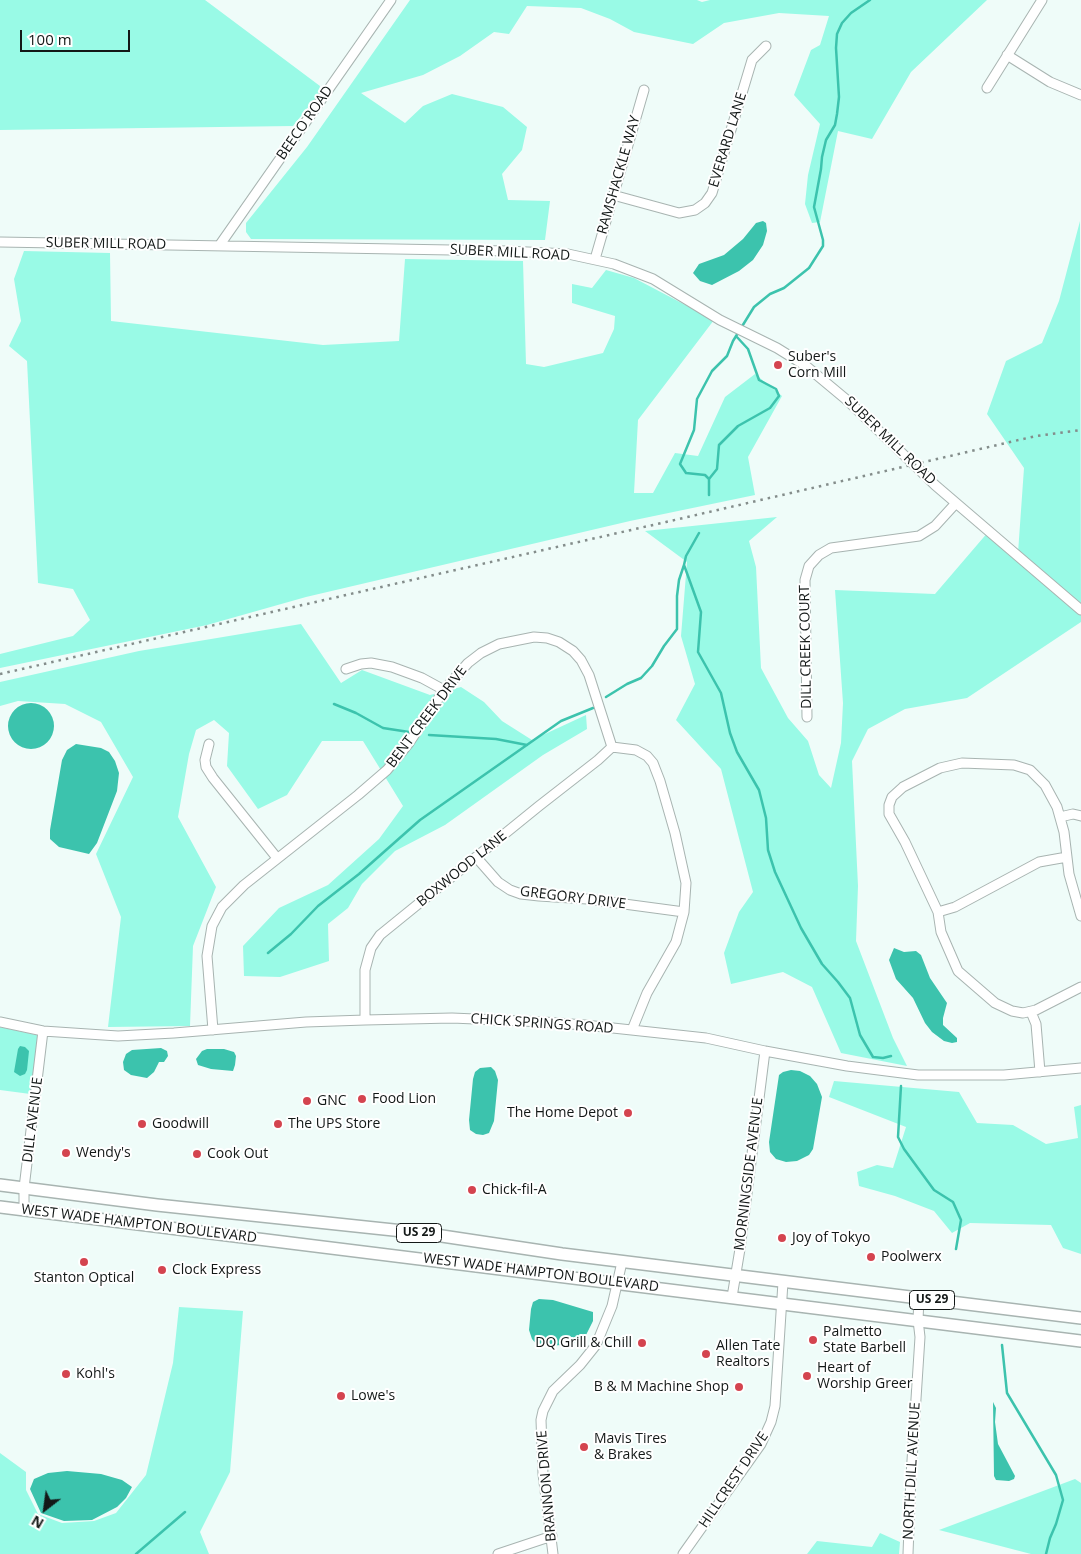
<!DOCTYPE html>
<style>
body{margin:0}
#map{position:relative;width:1081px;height:1554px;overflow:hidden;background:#effcf9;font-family:"Open Sans",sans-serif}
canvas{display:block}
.north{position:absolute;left:20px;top:1484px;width:50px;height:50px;-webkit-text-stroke:4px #fff;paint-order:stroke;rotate:210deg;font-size:14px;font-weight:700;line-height:20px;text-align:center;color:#131817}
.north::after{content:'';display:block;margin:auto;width:18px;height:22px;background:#131817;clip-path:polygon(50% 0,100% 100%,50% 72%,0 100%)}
.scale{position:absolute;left:20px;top:30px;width:110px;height:22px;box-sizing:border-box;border:2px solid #131817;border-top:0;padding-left:6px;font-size:15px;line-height:18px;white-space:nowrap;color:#131817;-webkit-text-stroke:4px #fff;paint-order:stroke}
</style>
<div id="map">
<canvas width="1081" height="1554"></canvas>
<div class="north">N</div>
<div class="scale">100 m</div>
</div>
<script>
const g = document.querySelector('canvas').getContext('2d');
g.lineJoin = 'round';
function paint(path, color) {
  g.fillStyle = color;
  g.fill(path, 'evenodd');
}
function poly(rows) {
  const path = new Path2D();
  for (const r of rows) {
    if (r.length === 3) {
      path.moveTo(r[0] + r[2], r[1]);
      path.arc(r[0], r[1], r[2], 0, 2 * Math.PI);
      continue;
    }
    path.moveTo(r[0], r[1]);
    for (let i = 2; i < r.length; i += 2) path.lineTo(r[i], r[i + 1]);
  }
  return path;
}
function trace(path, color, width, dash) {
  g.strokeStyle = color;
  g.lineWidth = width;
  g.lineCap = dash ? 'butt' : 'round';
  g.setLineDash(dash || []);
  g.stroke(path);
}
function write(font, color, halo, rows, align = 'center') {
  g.font = font + ' "Open Sans",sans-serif';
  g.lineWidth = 4;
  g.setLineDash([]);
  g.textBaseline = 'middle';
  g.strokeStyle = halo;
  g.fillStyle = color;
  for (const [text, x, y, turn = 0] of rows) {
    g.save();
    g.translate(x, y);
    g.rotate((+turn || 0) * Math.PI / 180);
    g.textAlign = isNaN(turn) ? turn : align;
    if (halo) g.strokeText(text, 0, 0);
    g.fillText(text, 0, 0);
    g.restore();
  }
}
paint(poly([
 [0,0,205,0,320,86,318,95,293,126,0,130],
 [410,0,697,0,702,2,710,0,987,0,911,72,872,139,838,131,820,222,812,223,805,204,808,175,820,124,794,95,811,50,820,45,829,16,779,13,724,23,693,44,634,32,610,19,581,8,527,6,509,34,494,32,460,56,423,75,361,93,405,123,423,106,452,94,503,107,527,127,522,150,502,174,508,200,550,201,545,240,251,239,246,232,246,223,307,147],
 [1080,221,1081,622,967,698,905,709,868,729,852,761,858,886,856,941,893,1038,907,1066,841,1053,812,987,783,972,731,984,724,953,739,912,753,892,721,769,676,720,695,684,681,636,687,562,645,531,777,517,749,541,756,567,761,668,788,718,808,741,819,775,831,788,841,743,843,703,835,590,935,594,989,531,1018,553,1024,468,987,414,1006,361,1042,343,1059,301],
 [24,251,110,253,111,321,323,345,399,341,405,259,523,261,526,364,544,367,603,353,614,329,615,316,572,303,572,284,592,288,606,270,634,278,714,320,638,420,634,493,653,493,675,453,698,456,725,397,755,374,782,396,748,457,755,495,630,521,306,597,207,625,0,668,0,654,73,636,90,620,73,589,38,583,27,361,9,346,21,321,14,279],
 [301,624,341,683,362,670,430,695,461,687,484,702,502,721,532,740,586,715,587,729,543,755,445,825,395,851,362,884,348,908,328,924,329,961,280,977,244,976,243,946,279,908,328,885,379,839,403,806,363,741,322,741,287,795,258,809,227,766,229,733,214,720,196,730,189,754,178,817,216,887,193,946,190,1026,108,1027,121,917,96,854,133,777,101,722,65,704,18,701,0,706,0,682,139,651],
 [0,1027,46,1037,38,1095,0,1090],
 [834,1081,959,1092,977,1123,1013,1125,1046,1144,1078,1138,1074,1107,1081,1105,1081,1254,1063,1248,1051,1225,970,1223,952,1233,934,1211,895,1196,859,1186,857,1172,877,1165,893,1168,906,1127,829,1097],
 [179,1307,243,1311,230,1472,200,1532,209,1554,0,1554,0,1453,26,1472,26,1490,38,1514,62,1523,94,1521,116,1513,146,1475,173,1363],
 [1075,1479,1081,1483,1081,1554,1031,1554,939,1530],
 [880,1533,900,1542,899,1554,807,1554,817,1541,872,1547]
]), '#99fae6');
paint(poly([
 [763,221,766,223,767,231,763,245,753,260,739,271,712,285,700,281,693,273,699,264,724,255,743,239,756,223],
 [31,726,23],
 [76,744,101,748,109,752,115,761,119,773,117,791,97,843,89,854,59,847,50,839,50,830,62,760,67,750],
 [894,948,904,952,916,951,921,955,930,978,947,1003,943,1018,943,1025,957,1038,957,1042,952,1043,944,1041,932,1032,925,1023,913,998,896,979,889,960],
 [20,1046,25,1047,29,1051,27,1070,25,1074,20,1076,14,1072,18,1049],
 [161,1048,167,1051,168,1056,164,1062,159,1062,154,1072,147,1078,131,1075,124,1070,123,1062,126,1054,132,1050],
 [207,1049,224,1049,234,1052,236,1056,235,1065,233,1071,211,1069,198,1065,196,1059,202,1051],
 [491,1067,495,1071,498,1080,494,1121,489,1133,483,1135,476,1134,470,1130,469,1120,473,1079,475,1072,480,1068],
 [791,1070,800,1071,810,1076,817,1084,822,1097,813,1149,809,1155,797,1161,786,1162,776,1159,770,1152,769,1142,779,1075,783,1072],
 [539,1299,553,1300,593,1312,593,1321,586,1335,580,1341,565,1345,538,1346,532,1339,529,1330,531,1309,533,1302],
 [993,1402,996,1408,995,1422,998,1444,1015,1476,1014,1479,1009,1481,996,1480,994,1476],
 [67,1471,101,1474,122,1480,132,1487,126,1498,117,1507,92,1520,64,1521,41,1513,30,1489,34,1479,48,1473]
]), '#3cc3ad');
trace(poly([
 [709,479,717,469,719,445,738,426,770,408,779,396,776,389,759,380,748,349,736,336],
 [709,495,709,479,705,475,686,473,680,464,694,430,697,399,712,371,727,356,733,341,754,307,770,294,784,288,809,268,823,246,823,240,814,207,821,169,822,157,826,140,835,125,837,114,839,97,836,48,837,34,842,23,851,13,870,0],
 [699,533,686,556,684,565,701,612,698,652,721,693,730,733,737,752,759,790,766,818,768,850,775,872,801,928,822,964,838,982,850,998,860,1035,873,1057,883,1058,891,1056],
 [606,697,627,684,641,678,652,666,664,646,677,629,677,596,679,580,684,565],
 [334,704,356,713,383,728,409,732],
 [429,735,496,739,527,745],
 [268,953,291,934,318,906,359,874,420,820,561,721,593,708],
 [901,1086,898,1137,904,1149,934,1190,953,1202,961,1220,956,1249],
 [1002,1345,1007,1393,1056,1475,1063,1500,1056,1524,1050,1538,1046,1554],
 [136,1554,185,1512]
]), '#3cc3ad', 2.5);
const minor = poly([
 [1007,55,1050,82,1081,95],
 [987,88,1042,0],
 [613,195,679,213,695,210,705,203,712,193,752,60,766,46],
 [0,242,508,251,568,254,614,264,653,279,720,320,777,348,806,366,848,401,935,485,1081,610],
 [219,246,391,0],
 [595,259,644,90],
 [346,669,361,664,371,663,392,667,422,678,444,690],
 [807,717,805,580,809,566,819,555,831,548,919,536,935,526,956,503],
 [209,744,205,760,206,767,213,778,277,858],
 [1060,817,1073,814,1081,816],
 [476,857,498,882,510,890,521,894,539,896,587,899,684,912],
 [938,912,955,907,1039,862,1067,857],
 [1081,916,1069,874,1064,832,1057,807,1045,785,1030,770,1014,765,962,763,940,768,903,787,892,797,889,805,889,814,905,842,938,912,941,932,958,971,995,1003,1012,1011,1023,1013,1036,1010,1081,987],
 [1031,1012,1036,1024,1040,1072],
 [365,1020,365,970,371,948,380,935,539,806,598,760,612,747],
 [0,1022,43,1031,118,1036,174,1033,306,1022,365,1020,452,1018,544,1022,585,1025,706,1038,765,1051,847,1066,918,1075,1004,1075,1081,1068],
 [213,1030,207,956,212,926,222,907,244,885,358,795,387,770,409,743,444,690,468,663,481,653,499,644,534,637,547,638,559,642,573,651,581,660,589,675,612,747,636,750,647,756,653,763,660,781,675,833,686,883,684,912,676,942,647,993,632,1030],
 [24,1209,24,1188,43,1031],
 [732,1297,740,1249,765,1051],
 [498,1554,552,1536],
 [553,1554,543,1474,541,1420,543,1411,553,1391,580,1365,596,1345,612,1306,622,1262],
 [683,1554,761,1444,771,1422,775,1406,783,1282],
 [908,1554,911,1476,920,1337,918,1320,919,1298]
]);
const major = poly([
 [0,1185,157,1205,422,1233,562,1254,1081,1318],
 [0,1207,1081,1341]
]);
trace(minor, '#a8b4b1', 11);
trace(major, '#a8b4b1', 14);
trace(minor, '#fff', 9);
trace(major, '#fff', 11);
trace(poly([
 [0,674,666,522,1036,436,1081,430]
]), '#848d8b', 2.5, [2.5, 5]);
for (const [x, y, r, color] of [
 [778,365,5,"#d4444f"],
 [362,1099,5,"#d4444f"],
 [307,1101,5,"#d4444f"],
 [628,1113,5,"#d4444f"],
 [142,1124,5,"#d4444f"],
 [278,1124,5,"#d4444f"],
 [66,1153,5,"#d4444f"],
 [197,1154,5,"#d4444f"],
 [472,1190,5,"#d4444f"],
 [782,1238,5,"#d4444f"],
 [871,1257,5,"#d4444f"],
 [84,1262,5,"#d4444f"],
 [162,1270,5,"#d4444f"],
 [813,1340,5,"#d4444f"],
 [642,1343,5,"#d4444f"],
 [706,1354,5,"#d4444f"],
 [66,1374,5,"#d4444f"],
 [807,1376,5,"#d4444f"],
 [739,1387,5,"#d4444f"],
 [341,1396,5,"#d4444f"],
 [584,1447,5,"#d4444f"]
]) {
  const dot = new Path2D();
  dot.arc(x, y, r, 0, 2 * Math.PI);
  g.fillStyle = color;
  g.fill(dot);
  trace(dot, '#fff', 2);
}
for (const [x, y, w] of [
 [419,1233,45],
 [932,1300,45]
]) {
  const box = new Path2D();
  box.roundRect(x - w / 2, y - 9.5, w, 19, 4);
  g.fillStyle = '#fff';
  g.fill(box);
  trace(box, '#131817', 1);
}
write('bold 12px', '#131817', null, [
 ["US 29",419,1233],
 ["US 29",932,1300]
]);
write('14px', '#131817', '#fff', [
 ["BEECO ROAD",305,123,-55],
 ["EVERARD LANE",728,140,-73],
 ["RAMSHACKLE WAY",619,175,-74],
 ["SUBER MILL ROAD",106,244,1],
 ["SUBER MILL ROAD",510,253,3],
 ["SUBER MILL ROAD",890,441,44],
 ["DILL CREEK COURT",806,647,-91],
 ["BENT CREEK DRIVE",427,717,-53],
 ["BOXWOOD LANE",462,869,-39],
 ["GREGORY DRIVE",573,898,7],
 ["CHICK SPRINGS ROAD",542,1024,4],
 ["DILL AVENUE",33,1120,-83],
 ["MORNINGSIDE AVENUE",749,1174,-83],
 ["WEST WADE HAMPTON BOULEVARD",139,1224,7],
 ["WEST WADE HAMPTON BOULEVARD",541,1273,7],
 ["NORTH DILL AVENUE",912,1471,-87],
 ["HILLCREST DRIVE",734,1480,-56],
 ["BRANNON DRIVE",547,1486,-95]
]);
write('14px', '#131817', '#fff', [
 ["Suber's",788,357],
 ["Corn Mill",788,373],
 ["Food Lion",372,1099],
 ["GNC",317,1101],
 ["The Home Depot",618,1113,"right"],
 ["Goodwill",152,1124],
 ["The UPS Store",288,1124],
 ["Wendy's",76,1153],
 ["Cook Out",207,1154],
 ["Chick-fil-A",482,1190],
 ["Joy of Tokyo",792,1238],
 ["Poolwerx",881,1257],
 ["Clock Express",172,1270],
 ["Stanton Optical",84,1278,"center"],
 ["Palmetto",823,1332],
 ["State Barbell",823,1348],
 ["DQ Grill & Chill",632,1343,"right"],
 ["Allen Tate",716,1346],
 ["Realtors",716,1362],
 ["Heart of",817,1368],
 ["Worship Greer",817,1384],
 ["Kohl's",76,1374],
 ["B & M Machine Shop",729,1387,"right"],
 ["Lowe's",351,1396],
 ["Mavis Tires",594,1439],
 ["& Brakes",594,1455]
], 'left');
</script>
